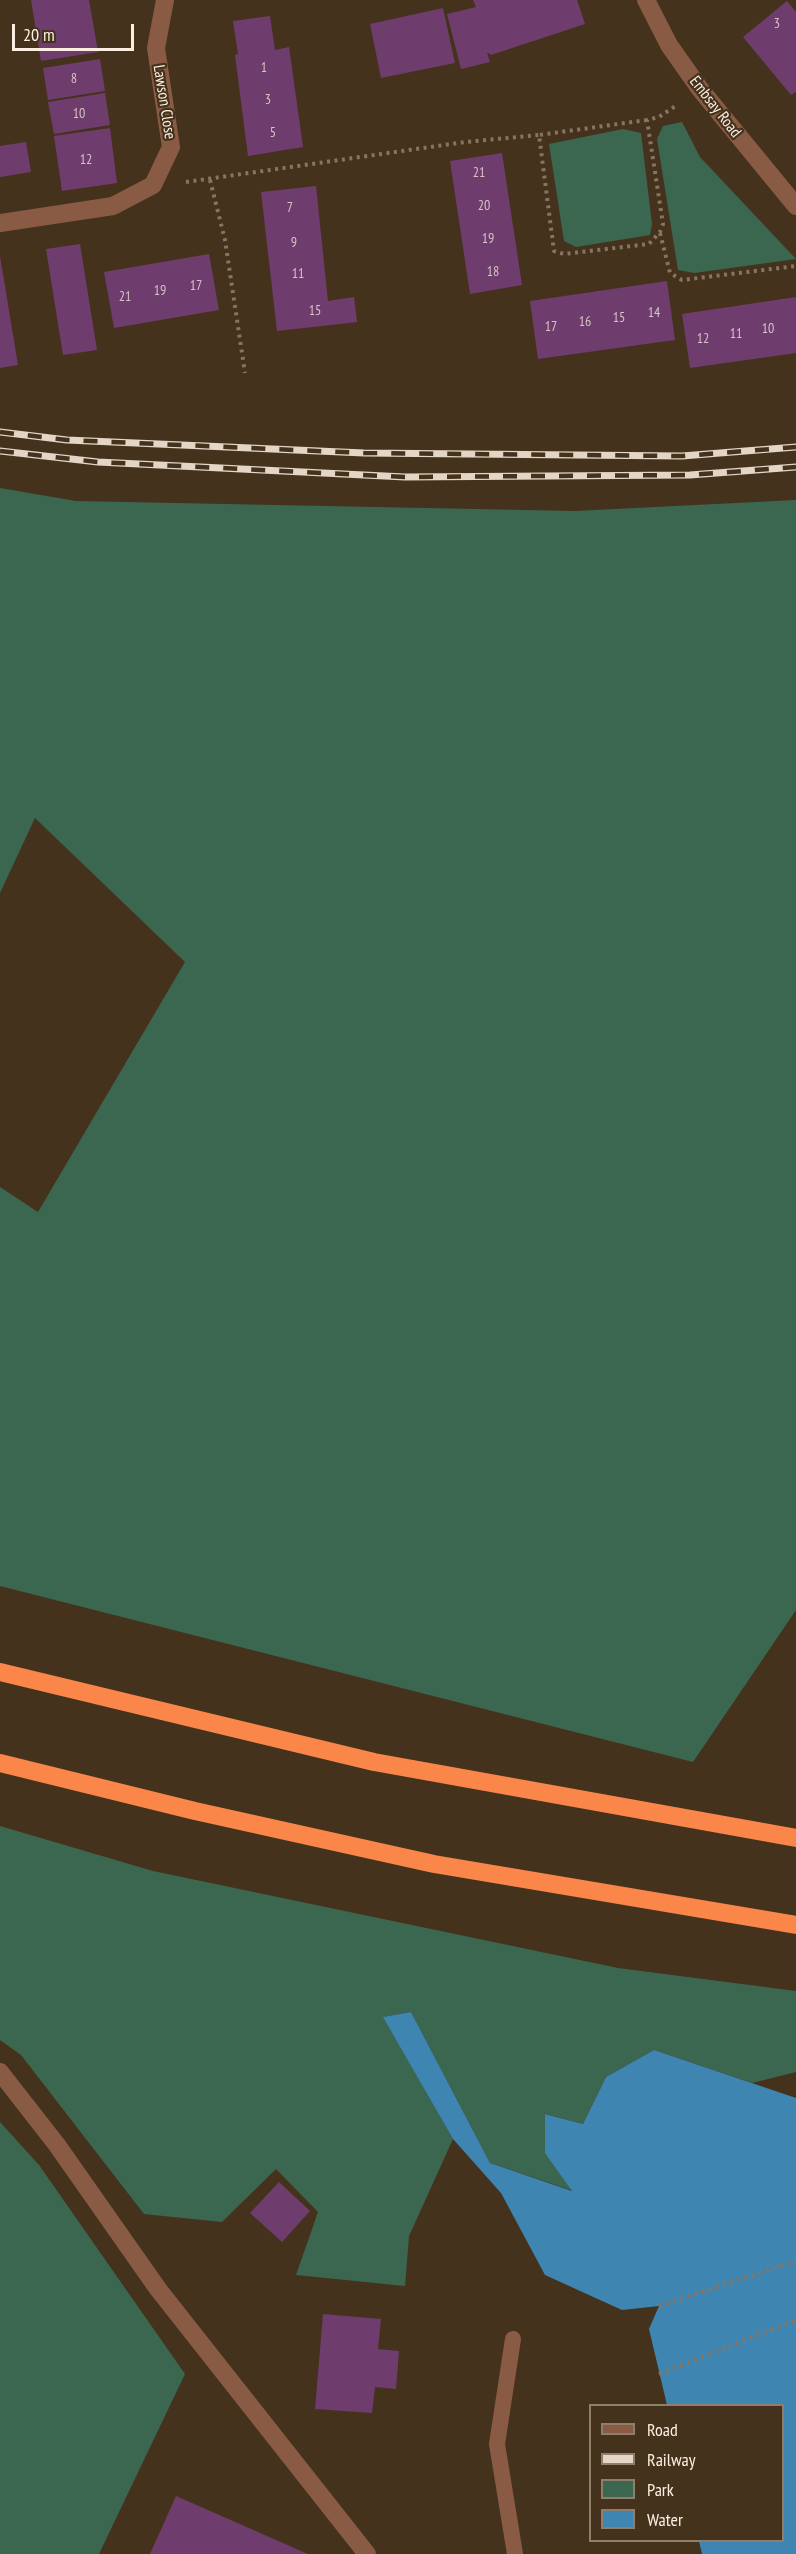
<!DOCTYPE html>
<style>
body{margin:0}
#map{position:relative;width:796px;height:2554px;overflow:hidden;background:#45321c;font-family:"PT Sans Narrow",sans-serif}
canvas{display:block}
.legend{position:absolute;left:589px;top:2404px;width:195px;height:138px;box-sizing:border-box;background:#45321c;border:2px solid #8e7e6b;margin:0;padding:8px 10px;list-style:none;font-size:18px;color:#fcefe2}
.legend li{display:flex;align-items:center;gap:12px;height:30px}
.legend b{width:30px;border:2px solid #8e7e6b}
.scale{position:absolute;left:12px;top:24px;width:122px;height:27px;box-sizing:border-box;border:3px solid #fcefe2;border-top:0;padding-left:8px;font-size:18px;line-height:21px;white-space:nowrap;color:#fcefe2;-webkit-text-stroke:4px #45321c;paint-order:stroke}
</style>
<div id="map">
<canvas width="796" height="2554"></canvas>
<ul class="legend">
<li><b style="height:8px;background:#8a5b44"></b>Road</li>
<li><b style="height:8px;background:#e3d6c7"></b>Railway</li>
<li><b style="height:16px;background:#3b6751"></b>Park</li>
<li><b style="height:16px;background:#3e85b2"></b>Water</li>
</ul>
<div class="scale">20 m</div>
</div>
<script>
const g = document.querySelector('canvas').getContext('2d');
g.lineJoin = 'round';
function paint(path, color) {
  g.fillStyle = color;
  g.fill(path, 'evenodd');
}
function poly(rows) {
  const path = new Path2D();
  for (const r of rows) {
    path.moveTo(r[0], r[1]);
    for (let i = 2; i < r.length; i += 2) path.lineTo(r[i], r[i + 1]);
  }
  return path;
}
function trace(path, color, width, dash) {
  g.strokeStyle = color;
  g.lineWidth = width;
  g.lineCap = dash ? 'butt' : 'round';
  g.setLineDash(dash || []);
  g.stroke(path);
}
function write(font, color, halo, rows, align = 'center') {
  g.font = font + ' "PT Sans Narrow",sans-serif';
  g.lineWidth = 4.5;
  g.setLineDash([]);
  g.textBaseline = 'middle';
  g.strokeStyle = halo;
  g.fillStyle = color;
  for (const [text, x, y, turn = 0] of rows) {
    g.save();
    g.translate(x, y);
    g.rotate((+turn || 0) * Math.PI / 180);
    g.textAlign = isNaN(turn) ? turn : align;
    if (halo) g.strokeText(text, 0, 0);
    g.fillText(text, 0, 0);
    g.restore();
  }
}
paint(poly([
 [682,122,700,157,796,259,694,273,678,270,657,139,663,126],
 [623,129,641,133,652,224,650,235,576,247,564,241,549,144],
 [0,488,76,501,575,511,796,500,796,1610,693,1762,0,1586,0,1187,38,1212,185,962,35,818,0,893],
 [0,1826,153,1871,618,1968,796,1991,796,2072,752,2083,654,2050,606,2077,583,2124,546,2114,574,2191,490,2163,411,2012,384,2017,453,2139,409,2236,405,2286,296,2275,318,2212,276,2169,222,2222,144,2214,21,2055,0,2040],
 [0,2122,39,2165,185,2374,99,2554,0,2554]
]), '#3b6751');
paint(poly([
 [411,2012,490,2163,572,2191,545,2153,545,2114,583,2124,606,2077,654,2050,796,2098,796,2554,702,2554,699,2541,782,2540,782,2406,667,2405,649,2329,659,2306,622,2310,545,2275,501,2193,453,2139,383,2017]
]), '#3e85b2');
paint(poly([
 [31,0,89,0,98,52,41,61],
 [473,0,577,0,585,24,491,55,487,52,490,62,461,69,447,14,476,7],
 [787,1,796,12,796,92,791,95,743,37],
 [443,8,455,63,381,78,370,24],
 [270,16,275,50,289,47,303,147,248,156,235,55,238,54,233,21],
 [100,59,105,91,48,100,43,68],
 [105,93,110,125,54,134,48,102],
 [110,128,117,183,62,191,54,136],
 [26,142,31,172,0,177,0,146],
 [502,153,522,285,470,294,450,161],
 [316,186,328,301,354,297,357,322,277,331,261,192],
 [80,244,97,350,63,355,46,249],
 [209,254,219,310,114,328,104,272],
 [0,256,18,365,0,368],
 [667,281,675,340,538,359,530,301],
 [796,297,796,353,690,368,682,314],
 [279,2182,310,2211,282,2242,250,2213],
 [323,2314,381,2319,378,2349,399,2351,396,2389,375,2387,372,2413,315,2409],
 [176,2496,308,2554,150,2554]
]), '#6e3d6e');
trace(poly([
 [647,120,539,135,554,251,564,254,649,244,660,232,663,224,647,120,659,117,677,105],
 [210,180,225,240,245,373],
 [186,182,465,142,539,135],
 [660,233,670,273,682,280,796,266],
 [659,2306,796,2261],
 [659,2374,796,2320]
]), '#867562', 4, [3, 4.5]);
trace(poly([
 [513,2339,497,2444,515,2554]
]), '#8a5b44', 16);
trace(poly([
 [646,0,669,45,700,89,796,206],
 [0,223,113,206,153,185,171,147,156,48,165,0],
 [0,2072,57,2145,158,2289,367,2554]
]), '#8a5b44', 18);
trace(poly([
 [0,1672,374,1762,796,1838],
 [0,1763,195,1811,434,1864,796,1925]
]), '#fa8749', 18);
const rail = poly([
 [0,432,67,440,364,453,682,456,796,447],
 [0,451,98,462,405,477,690,475,796,467]
]);
trace(rail, '#e3d6c7', 7);
trace(rail, '#45321c', 4.5, [14]);
write('14px', '#d8c2c5', null, [
 ["3",777,24],
 ["1",264,68],
 ["8",74,79],
 ["3",268,100],
 ["10",79,114],
 ["5",273,133],
 ["12",86,160],
 ["21",479,173],
 ["20",484,206],
 ["7",290,208],
 ["19",488,239],
 ["9",294,243],
 ["18",493,272],
 ["11",298,274],
 ["17",196,286],
 ["19",160,291],
 ["21",125,297],
 ["15",315,311],
 ["14",654,313],
 ["15",619,318],
 ["16",585,322],
 ["17",551,327],
 ["10",768,329],
 ["11",736,334],
 ["12",703,339]
]);
write('16px', '#fcefe2', '#45321c', [
 ["Lawson Close",164,102,81],
 ["Embsay Road",715,107,52]
]);
</script>
